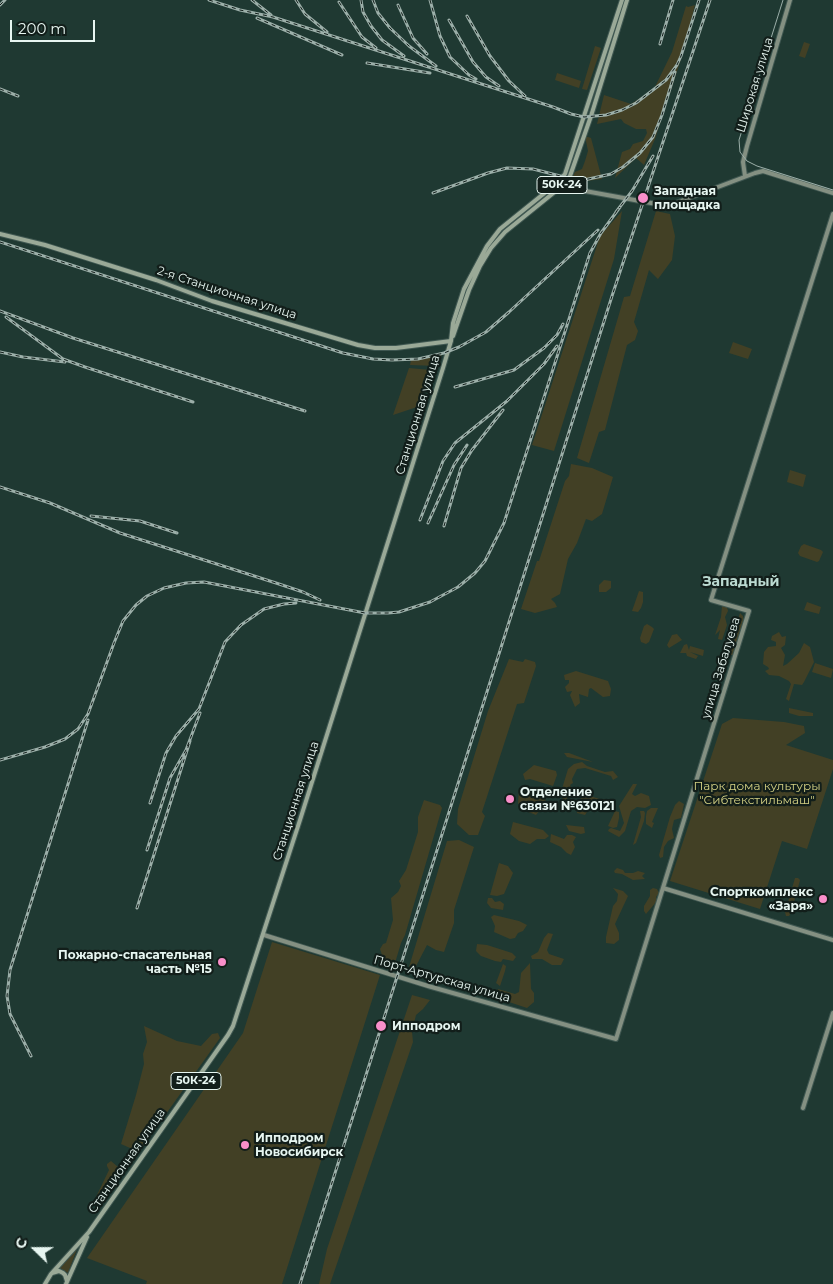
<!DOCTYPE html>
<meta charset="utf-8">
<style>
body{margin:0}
#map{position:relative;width:833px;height:1284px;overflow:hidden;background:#1f3932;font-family:Montserrat,sans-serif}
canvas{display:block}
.north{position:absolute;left:10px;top:1224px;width:50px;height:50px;-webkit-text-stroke:4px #121e1a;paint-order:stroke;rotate:292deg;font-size:14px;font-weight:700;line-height:20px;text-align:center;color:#e7f6f1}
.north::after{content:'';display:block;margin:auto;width:18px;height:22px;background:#e7f6f1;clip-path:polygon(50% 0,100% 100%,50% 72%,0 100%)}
.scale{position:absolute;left:10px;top:20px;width:85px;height:22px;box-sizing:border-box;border:2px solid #e7f6f1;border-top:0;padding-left:6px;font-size:15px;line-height:18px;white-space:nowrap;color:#e7f6f1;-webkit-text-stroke:4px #121e1a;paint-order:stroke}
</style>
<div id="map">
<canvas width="833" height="1284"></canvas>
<div class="north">С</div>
<div class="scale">200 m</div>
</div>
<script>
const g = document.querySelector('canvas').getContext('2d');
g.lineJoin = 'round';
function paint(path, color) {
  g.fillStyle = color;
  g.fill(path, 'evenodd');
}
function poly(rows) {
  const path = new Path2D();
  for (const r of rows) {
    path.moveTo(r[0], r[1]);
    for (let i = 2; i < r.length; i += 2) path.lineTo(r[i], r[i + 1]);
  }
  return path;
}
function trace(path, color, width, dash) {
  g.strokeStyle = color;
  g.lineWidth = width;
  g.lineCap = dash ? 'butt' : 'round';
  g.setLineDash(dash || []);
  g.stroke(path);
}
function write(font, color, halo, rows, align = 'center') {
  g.font = font + ' Montserrat,sans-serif';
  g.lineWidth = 4.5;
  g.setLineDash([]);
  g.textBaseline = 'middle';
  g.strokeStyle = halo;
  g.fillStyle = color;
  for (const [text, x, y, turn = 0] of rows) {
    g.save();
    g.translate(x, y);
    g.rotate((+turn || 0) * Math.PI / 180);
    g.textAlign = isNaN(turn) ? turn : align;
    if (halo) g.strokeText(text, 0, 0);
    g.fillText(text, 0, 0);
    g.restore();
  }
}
paint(poly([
 [695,5,681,59,655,139,644,165,636,158,615,178,622,152,630,149,633,144,643,141,647,133,646,129,636,129,624,123,621,119,597,124,604,95,631,104,654,89,672,52,686,6,688,7],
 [804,42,810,44,805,58,799,56],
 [595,46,601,48,587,90,582,89],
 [557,73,581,81,579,88,555,80],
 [585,136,591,138,602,179,586,181,571,180,575,172,582,169,585,161,588,151],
 [622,211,614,259,554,451,532,445,600,236],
 [656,211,670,214,675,236,672,260,658,279,649,270,634,322,638,331,635,340,627,345,605,430,599,432,589,463,577,458,624,297,630,296],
 [733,342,752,349,748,359,729,353],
 [442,354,437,366,410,365,411,360],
 [409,368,431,370,417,407,393,415],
 [571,464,592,468,613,477,602,514,592,521,586,519,577,543,568,559,560,594,551,599,555,603,557,607,535,613,521,609,537,561,539,561,565,481,569,476],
 [790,470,806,475,803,487,787,482],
 [804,544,821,550,823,552,819,561,817,562,800,556,798,553,801,546],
 [604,580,611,581,611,588,606,592,599,592,599,585],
 [639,591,643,592,643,602,641,608,638,612,632,611],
 [807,602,821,607,819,614,804,610],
 [722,606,727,607,728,611,725,617,727,625,722,640,718,639,720,630,715,635,721,617],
 [740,613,743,616,744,621,733,655,728,655],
 [647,624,652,627,654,629,649,642,646,644,641,642,640,638,644,626],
 [779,632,782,637,786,636,785,645,781,648,785,655,783,666,787,664,799,653,804,643,810,647,814,662,804,682,802,685,794,684,789,701,786,699,791,684,789,681,779,676,769,675,765,671,769,669,768,667,763,664,764,652,768,647,776,646,776,642,771,640,772,636],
 [677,634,682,640,669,648,667,645,672,635],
 [687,644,689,650,690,646,704,650,703,656,690,652,698,656,696,659,687,656,686,653,680,653,684,645],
 [509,659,523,662,525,659,535,662,536,666,524,703,517,704,482,812,485,816,478,835,469,835,457,824,458,809,488,711],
 [815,663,833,669,831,678,812,672],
 [576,671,608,681,611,689,610,696,603,697,591,688,589,689,588,697,579,694,580,703,575,707,570,695,572,691,567,692,565,687,569,683,569,680,565,680,564,675],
 [789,708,813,713,813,716,799,716,789,713],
 [733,718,784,722,804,726,805,733,786,745,833,760,833,769,807,849,782,841,760,909,670,881,722,724],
 [564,753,569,753,593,762,567,757],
 [582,762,587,766,605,772,613,771,618,777,613,780,611,776,585,768,577,769,572,779,573,783,570,785,574,794,563,801,561,792,568,769,574,764],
 [534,765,556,771,557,775,553,786,530,779,525,780,523,774],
 [633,784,637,784,632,794,635,796,641,793,649,796,651,805,645,808,637,807,631,811,625,831,619,837,608,831,609,829,611,828,620,831,624,823,619,806],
 [519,788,530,795,538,795,543,797,546,801,546,807,540,810,536,815,526,811,526,806,533,804,531,801,518,804],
 [583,794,600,799,606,799,606,804,601,810,591,806,585,815,577,813,578,804],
 [424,800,440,805,442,808,405,935,401,943,395,963,391,966,385,964,381,958,382,955,380,949,383,944,386,943,393,920,391,898,398,892,401,886,399,881,406,870,418,832,418,817],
 [679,801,684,804,681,818,674,820,672,829,674,838,668,841,664,847,663,857,660,858,659,855,670,817,675,805],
 [651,808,658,808,652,822,654,823,652,828,646,824,646,816,647,811],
 [615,811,619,812,619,818,617,827,613,828,608,826],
 [640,811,644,811,645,813,644,821,636,843,633,845,641,817],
 [513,822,543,830,549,836,545,839,537,839,530,844,519,841,510,834],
 [566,825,584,827,585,833,581,834,569,831],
 [551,834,564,839,567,835,572,835,576,837,573,842,575,847,571,855,567,853,561,847,550,842],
 [459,840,474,847,454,910,454,923,444,952,436,950,427,945,415,968,409,967,447,841],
 [499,863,508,866,513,873,504,894,497,896,490,895],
 [617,868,623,870,625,873,633,873,638,871,645,873,642,876,645,879,633,880,622,874,615,873,614,871],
 [795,878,798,878,800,880,799,884,791,913,789,916,786,916,785,912],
 [613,888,623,891,628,896,615,924,619,933,619,940,614,944,606,943,606,937,613,906,617,901,618,894],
 [653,888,657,889,659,893,656,897,657,901,646,914,644,911,644,906,650,896,650,890],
 [488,898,492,898,495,902,500,901,504,904,503,910,491,908,487,903],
 [494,915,519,921,527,925,523,931,518,933,515,938,510,939,494,932,495,926,491,917],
 [548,933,553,934,547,950,549,954,564,959,561,965,552,965,542,959,532,959,531,956,538,952,544,938],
 [272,942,380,975,282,1284,146,1284,147,1281,87,1258,243,1033],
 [477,944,487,945,512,953,516,957,513,961,503,959,501,962,495,961,481,956,476,951],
 [530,963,531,989,534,993,534,1002,527,1008,497,998,495,995,498,989,515,994,519,992,521,973],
 [503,964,506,966,505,971,500,986,496,983],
 [412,995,430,1000,423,1009,416,1015,412,1032,413,1042,330,1284,319,1284,327,1249],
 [144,1026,177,1041,201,1046,212,1034,218,1033,220,1038,141,1149,130,1148,121,1144,136,1095,144,1064,143,1054,147,1042],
 [111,1161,118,1167,120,1176,104,1201,97,1201,96,1197,109,1170,107,1166,107,1164],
 [77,1249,68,1273,60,1268]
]), '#424025');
const secondary = poly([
 [745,176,743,162,747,146,790,0],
 [557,183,563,187,662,205,673,204,755,173,763,171,833,193],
 [663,888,833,940],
 [264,935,428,986,616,1039,749,611,711,600,833,214],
 [803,1108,833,1013]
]);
const primary = poly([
 [0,234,45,245,156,280,212,301,358,345,375,348,396,348,451,341],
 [453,336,469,290,480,266,491,248,505,232,562,186,570,176,591,116,627,0],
 [52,1273,59,1271,63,1273,65,1275,67,1281],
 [45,1284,51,1274,89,1232,228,1035,233,1026,300,820,443,368,451,341,453,323,464,289,487,246,500,229,557,183,565,174,622,0],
 [66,1284,87,1237]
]);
trace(secondary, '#3f5751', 6);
trace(primary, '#3f5751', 6);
trace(secondary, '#849082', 4);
trace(primary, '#9aa997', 4);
trace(poly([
 [783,0,739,140,740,152,747,161,757,166,833,190]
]), '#9cafa9', 1);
const rail = poly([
 [209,0,240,10,273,17,553,107,571,114,584,117,606,115,622,110,636,103,666,80,677,65,681,56,699,0],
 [252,0,271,15],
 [296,0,305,14,327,32],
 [361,0,363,12,371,26,382,40,404,56],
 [373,0,378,13,390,28,409,46,436,66],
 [430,0,440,36,450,57,469,75,476,79],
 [339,2,362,37,376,48],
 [0,5,5,0],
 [398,5,413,38,427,54],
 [467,16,490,56,509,81,525,96],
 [257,18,342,55],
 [449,20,473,62,486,77,499,86],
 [660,44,673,0],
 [367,63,430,73],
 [0,89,18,96],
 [433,193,488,173,507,168,533,169,568,178,584,180,611,174,623,167,640,153,653,137,662,115,675,72],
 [616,212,632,191,653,156],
 [0,242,343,353,373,359,392,360,418,359,444,353,459,347,486,332,509,312,598,230],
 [0,311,73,338,305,411],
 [6,317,63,359,85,367,193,402],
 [0,352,23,357,65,362],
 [455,387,514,370,544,348,557,335,563,324],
 [0,487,50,503,120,533,276,583,303,592,320,600],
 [91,516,140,521,177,533],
 [420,520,443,461,455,443,507,401,544,364,557,346],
 [428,523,454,465,467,445],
 [444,526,461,468,472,450,503,410],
 [0,760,45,747,65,739,78,729,88,714,114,643,123,621,136,605,147,596,164,588,186,583,204,582,365,613,388,613,399,612,430,602,458,587,475,573,485,561,504,523,590,253,601,233,620,207],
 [150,803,166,753,176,736,199,709,225,642,241,625,264,609,284,604,296,603],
 [147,850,170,778,186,750,200,713],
 [137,908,190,741],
 [31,1056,10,1014,7,996,10,970,88,720],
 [300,1284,612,296,710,0]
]);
trace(rail, '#9cafa9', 3);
trace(rail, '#121e1a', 1, [4]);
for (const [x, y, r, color] of [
 [643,198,6,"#f98fca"],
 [510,799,5,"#f98fca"],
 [823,899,5,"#f98fca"],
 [222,962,5,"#f98fca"],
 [381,1026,6,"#f98fca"],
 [245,1145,5,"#f98fca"]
]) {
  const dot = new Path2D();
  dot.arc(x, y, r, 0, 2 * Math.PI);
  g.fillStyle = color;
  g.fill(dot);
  trace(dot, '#121e1a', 2);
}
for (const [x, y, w] of [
 [562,185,50],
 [196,1081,50]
]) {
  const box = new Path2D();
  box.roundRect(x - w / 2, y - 8.5, w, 17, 4);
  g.fillStyle = '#121e1a';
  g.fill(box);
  trace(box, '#e7f6f1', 1);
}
write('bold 11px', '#e7f6f1', null, [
 ["50К-24",562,185],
 ["50К-24",196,1081]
]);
write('12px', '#e7f6f1', '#121e1a', [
 ["Широкая улица",755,85,-73],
 ["2-я Станционная улица",227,293,18],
 ["Станционная улица",418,415,-73],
 ["улица Забалуева",721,668,-73],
 ["Станционная улица",296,801,-72],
 ["Порт-Артурская улица",442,979,16],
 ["Станционная улица",127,1161,-55]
]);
write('bold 12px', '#e7f6f1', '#121e1a', [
 ["Западная",654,191],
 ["площадка",654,205],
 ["Отделение",520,792],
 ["связи №630121",520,806],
 ["Спорткомплекс",813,892,"right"],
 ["«Заря»",813,906,"right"],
 ["Пожарно-спасательная",212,955,"right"],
 ["часть №15",212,969,"right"],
 ["Ипподром",392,1026],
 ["Ипподром",255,1138],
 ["Новосибирск",255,1152]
], 'left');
write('12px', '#d5d285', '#121e1a', [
 ["Парк дома культуры",757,786],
 ["\"Сибтекстильмаш\"",757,800]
]);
write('bold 14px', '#bbdad1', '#121e1a', [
 ["Западный",741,582]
]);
</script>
